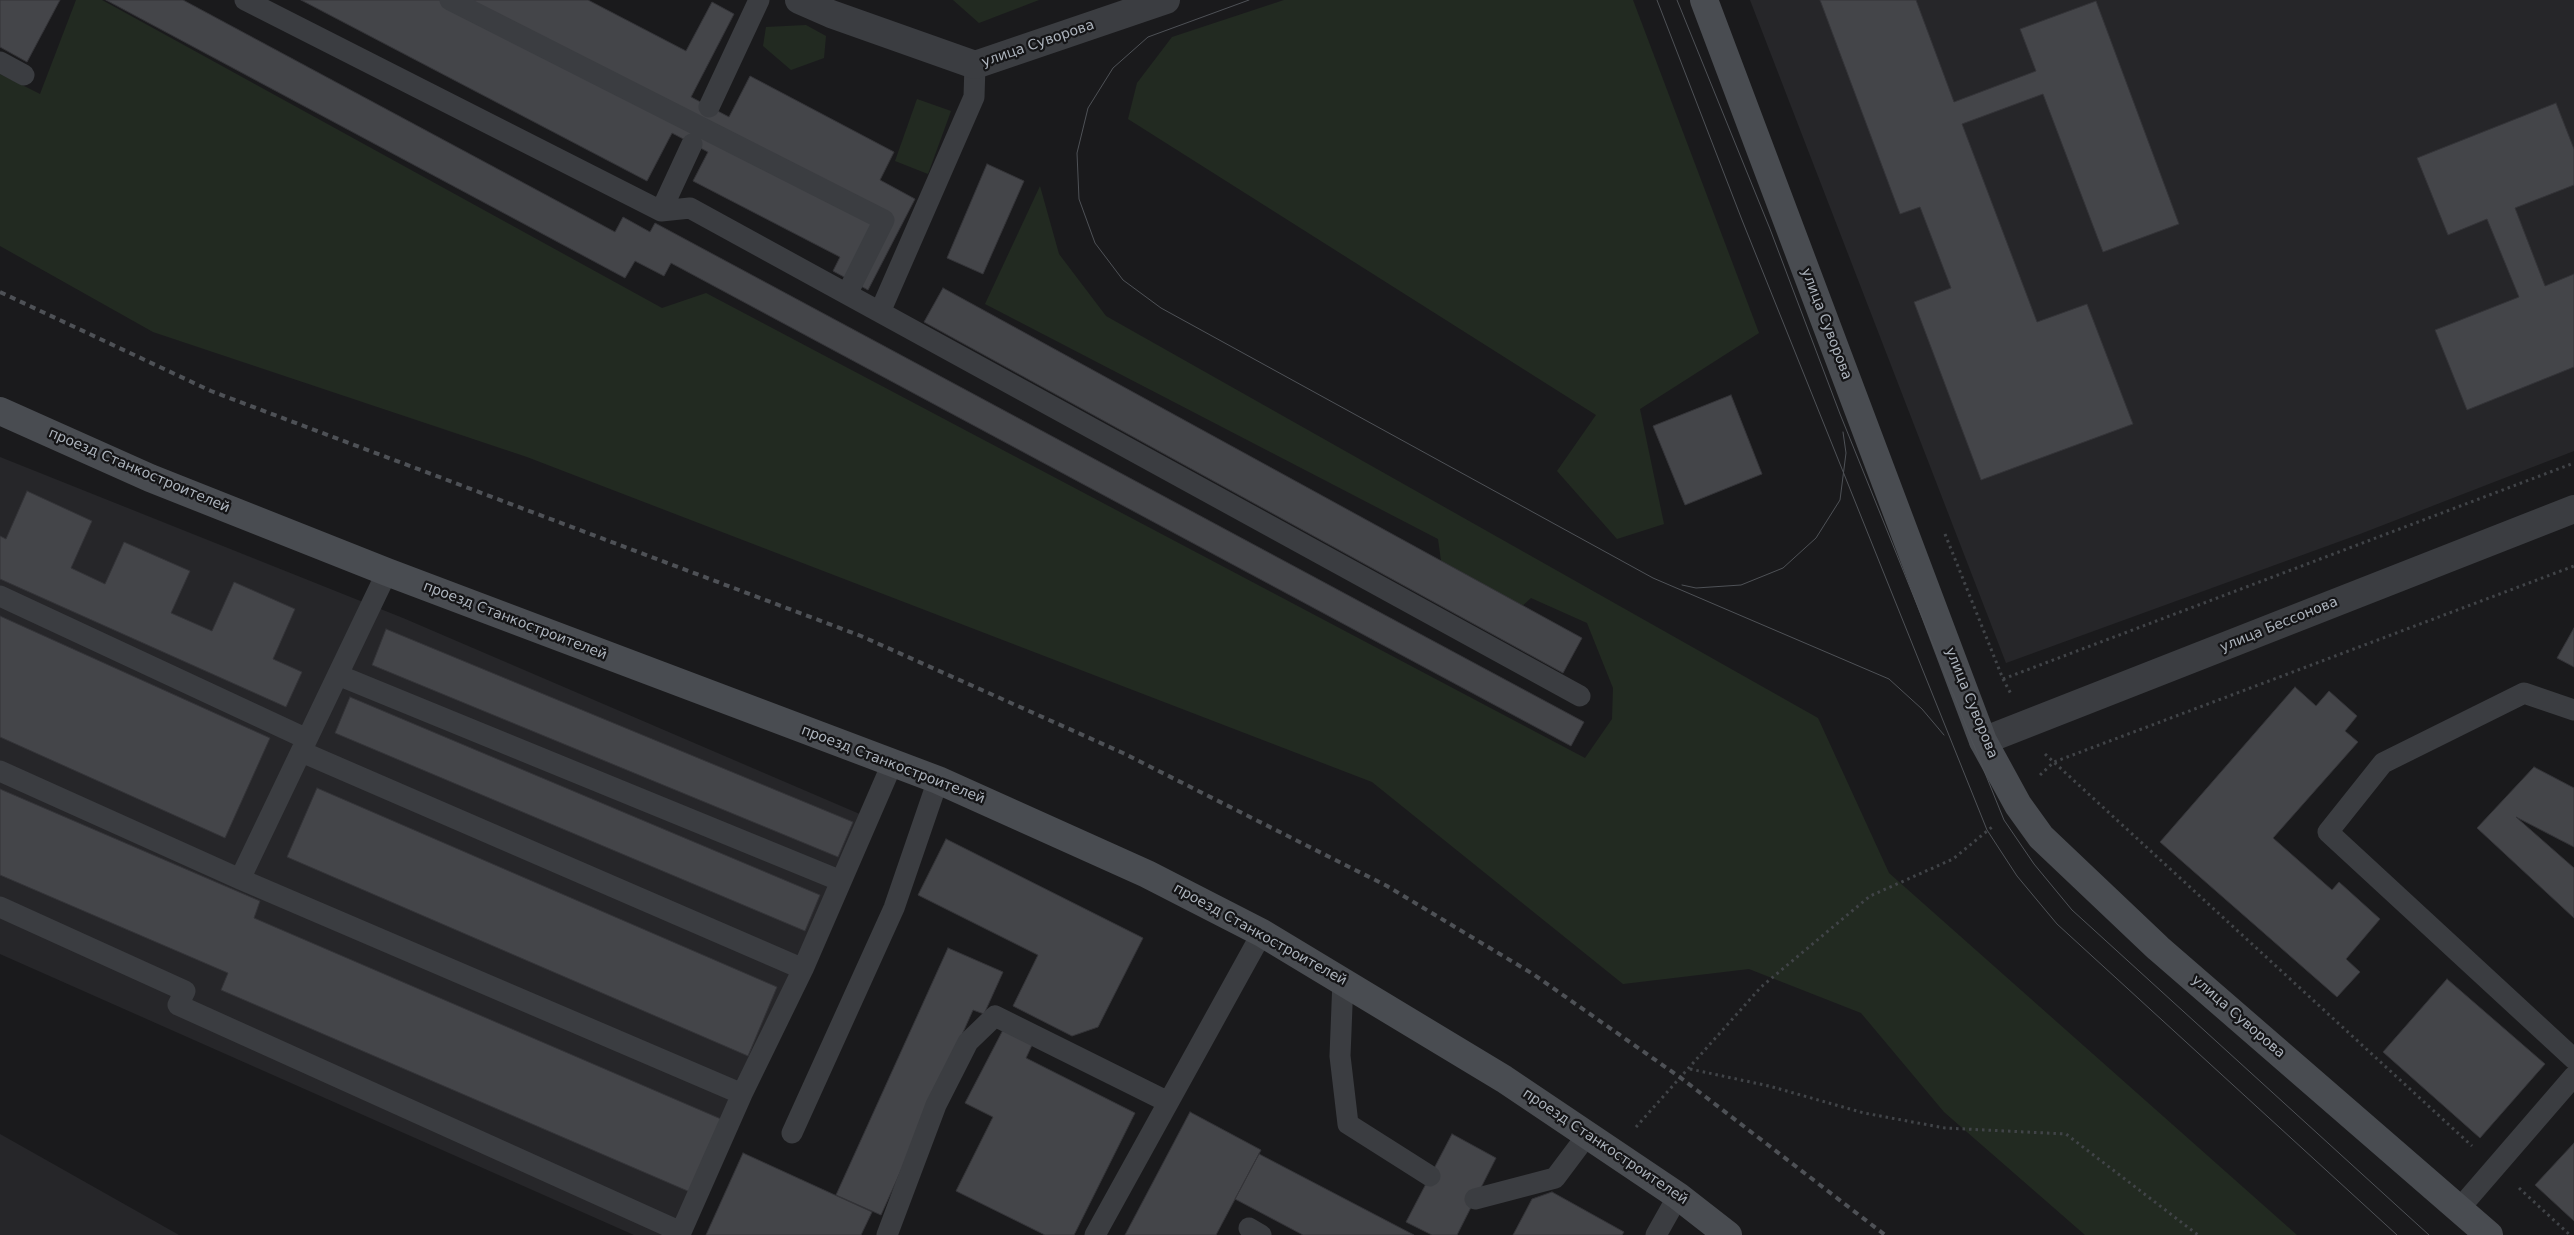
<!DOCTYPE html>
<meta charset="utf-8">
<style>
body{margin:0}
canvas{display:block;background:#1a1a1c}
</style>
<canvas width="2574" height="1235"></canvas>
<script>
const g = document.querySelector('canvas').getContext('2d');
g.lineJoin = 'round';
function paint(path, color) {
  g.fillStyle = color;
  g.fill(path, 'evenodd');
}
function poly(rows) {
  const path = new Path2D();
  for (const r of rows) {
    path.moveTo(r[0], r[1]);
    for (let i = 2; i < r.length; i += 2) path.lineTo(r[i], r[i + 1]);
  }
  return path;
}
function trace(path, color, width, dash) {
  g.strokeStyle = color;
  g.lineWidth = width;
  g.lineCap = dash ? 'butt' : 'round';
  g.setLineDash(dash || []);
  g.stroke(path);
}
function write(font, color, halo, rows, align = 'center') {
  g.font = font + ' "DejaVu Sans",sans-serif';
  g.lineWidth = 4.5;
  g.setLineDash([]);
  g.textBaseline = 'middle';
  g.strokeStyle = halo;
  g.fillStyle = color;
  for (const [text, x, y, turn = 0] of rows) {
    g.save();
    g.translate(x, y);
    g.rotate((+turn || 0) * Math.PI / 180);
    g.textAlign = isNaN(turn) ? turn : align;
    if (halo) g.strokeText(text, 0, 0);
    g.fillText(text, 0, 0);
    g.restore();
  }
}
paint(poly([
 [1750,0,2574,0,2574,451,2360,534,2006,663],
 [0,457,403,618,862,815,675,1235,634,1235,0,954],
 [0,1134,179,1235,0,1235]
]), '#262629');
paint(poly([
 [76,0,102,0,662,308,706,293,1585,758,1612,719,1613,688,1587,623,1531,598,1509,618,1444,582,1438,539,985,304,1040,186,1059,254,1106,316,1818,718,1889,873,2297,1235,2085,1235,1944,1112,1861,1013,1749,969,1623,984,1372,782,527,457,153,332,0,246,0,74,40,94],
 [953,0,1039,0,979,23],
 [1284,0,1633,0,1759,333,1640,409,1664,524,1617,539,1557,471,1596,415,1128,119,1137,83,1172,37],
 [806,25,826,36,824,58,791,70,763,46,766,27],
 [917,99,951,111,928,174,895,161]
]), '#222a21');
const building = poly([
 [0,0,60,0,27,62,0,47,0,0],
 [106,0,183,0,615,232,623,217,650,232,655,223,1584,722,1571,746,671,263,664,276,635,261,625,278,106,0],
 [301,0,588,0,686,51,712,2,734,14,691,97,729,117,750,76,894,152,880,180,915,199,868,290,833,271,840,257,693,181,708,152,672,133,647,181,301,0],
 [1820,0,1916,0,1954,102,2036,71,2020,29,2096,1,2179,224,2103,252,2043,94,1962,124,2037,322,2087,304,2133,424,1981,480,1914,302,1951,288,1920,207,1900,214,1820,0],
 [2556,103,2574,149,2574,185,2515,208,2545,286,2574,274,2574,367,2467,410,2435,330,2519,297,2487,219,2448,235,2417,158,2556,103],
 [987,164,1024,181,983,274,947,258,987,164],
 [943,288,1582,638,1563,673,924,322,943,288],
 [1731,395,1762,474,1685,505,1653,426,1731,395],
 [27,491,92,521,71,568,105,584,124,542,190,571,171,613,212,631,234,582,295,609,273,659,302,672,286,707,0,579,0,536,6,539,27,491],
 [0,616,270,738,225,838,0,737,0,616],
 [2574,628,2574,667,2557,658,2574,628],
 [386,629,853,822,838,857,372,665,386,629],
 [2295,687,2316,706,2329,691,2357,716,2345,731,2358,742,2273,838,2332,890,2339,882,2380,919,2346,959,2360,972,2337,997,2160,842,2295,687],
 [350,697,820,895,805,931,335,733,350,697],
 [2534,767,2574,788,2574,847,2516,817,2574,868,2574,918,2477,828,2534,767],
 [317,788,777,987,748,1056,287,857,317,788],
 [0,789,260,901,254,918,721,1119,690,1192,221,990,228,973,0,875,0,789],
 [946,839,1143,938,1098,1027,1072,1036,1013,1006,1038,955,918,895,946,839],
 [948,948,1003,972,984,1014,973,1010,881,1215,836,1195,948,948],
 [2447,979,2545,1064,2480,1138,2383,1052,2447,979],
 [1004,1028,1033,1043,1026,1058,1135,1113,1074,1235,1045,1235,956,1191,993,1117,965,1103,1004,1028],
 [1190,1112,1261,1150,1216,1235,1125,1235,1190,1112],
 [1452,1134,1496,1158,1457,1235,1432,1235,1406,1222,1452,1134],
 [2574,1143,2574,1221,2535,1185,2574,1143],
 [743,1153,872,1212,861,1235,706,1235,743,1153],
 [1259,1154,1414,1235,1303,1235,1235,1199,1259,1154],
 [1552,1192,1624,1232,1622,1235,1513,1235,1532,1199,1552,1192]
]);
paint(building, '#444549');
trace(building, '#343438', 1);
trace(poly([
 [1945,534,2003,679,2011,694],
 [2003,679,2574,463],
 [2045,754,2472,1146],
 [2040,775,2054,762,2574,566],
 [1690,1069,1769,1086,1864,1113,1945,1128,2066,1134,2198,1235],
 [1636,1127,1761,987,1870,896,1953,859,1992,827],
 [2519,1188,2570,1235]
]), '#414448', 3, [2.5, 4]);
trace(poly([
 [245,0,661,211,690,208,1580,696],
 [450,0,884,220,847,294],
 [0,62,24,75],
 [709,107,759,0],
 [661,211,692,144],
 [880,312,974,97,975,65],
 [0,596,307,739],
 [338,675,841,881],
 [2574,710,2524,693,2383,763,2328,832,2574,1059],
 [302,752,803,969],
 [0,771,240,879,742,1094,803,969,892,764],
 [240,879,387,572],
 [0,907,185,991,178,1005,681,1232,742,1094],
 [1343,980,1340,1056,1348,1124,1430,1176],
 [792,1133,894,908,938,780],
 [1475,1199,1555,1178,1588,1134],
 [2459,1209,2574,1076],
 [1249,1228,1261,1235],
 [887,1235,936,1105,968,1042,995,1016,1168,1102],
 [1095,1235,1262,933],
 [1656,1235,1678,1196]
]), '#3b3d41', 21);
trace(poly([
 [799,0,831,14,975,65,1166,0],
 [1983,741,2574,509]
]), '#3b3d41', 28);
trace(poly([
 [1704,0,1983,741,2018,805,2041,837,2158,948,2489,1235],
 [0,411,150,478,387,572,938,780,1147,874,1262,933,1504,1079,1678,1196,1728,1235]
]), '#494c51', 28);
trace(poly([
 [1249,0,1148,37,1113,68,1088,108,1077,153,1079,199,1095,243,1123,280,1161,308,1653,578,1889,679,1922,709,1944,735],
 [1657,0,1742,220,1987,830,2017,876,2057,924,2397,1235],
 [1677,0,1770,229,1840,414,2004,820,2034,864,2072,910,2429,1235],
 [1682,585,1696,588,1741,585,1783,568,1816,538,1840,500,1846,453,1843,432]
]), '#4e5156', 1);
trace(poly([
 [0,292,211,391,861,636,1123,753,1387,886,1533,974,1681,1078,1885,1235]
]), '#4e5156', 4, [6, 5]);
write('14px', '#acb3bc', '#151517', [
 ["улица Суворова",1038,44,-19],
 ["улица Суворова",1826,324,69],
 ["проезд Станкостроителей",139,471,23],
 ["проезд Станкостроителей",515,621,21],
 ["улица Бессонова",2279,625,-22],
 ["улица Суворова",1971,703,68],
 ["проезд Станкостроителей",893,765,21],
 ["проезд Станкостроителей",1260,935,29],
 ["улица Суворова",2238,1017,41],
 ["проезд Станкостроителей",1605,1147,34]
]);
</script>
